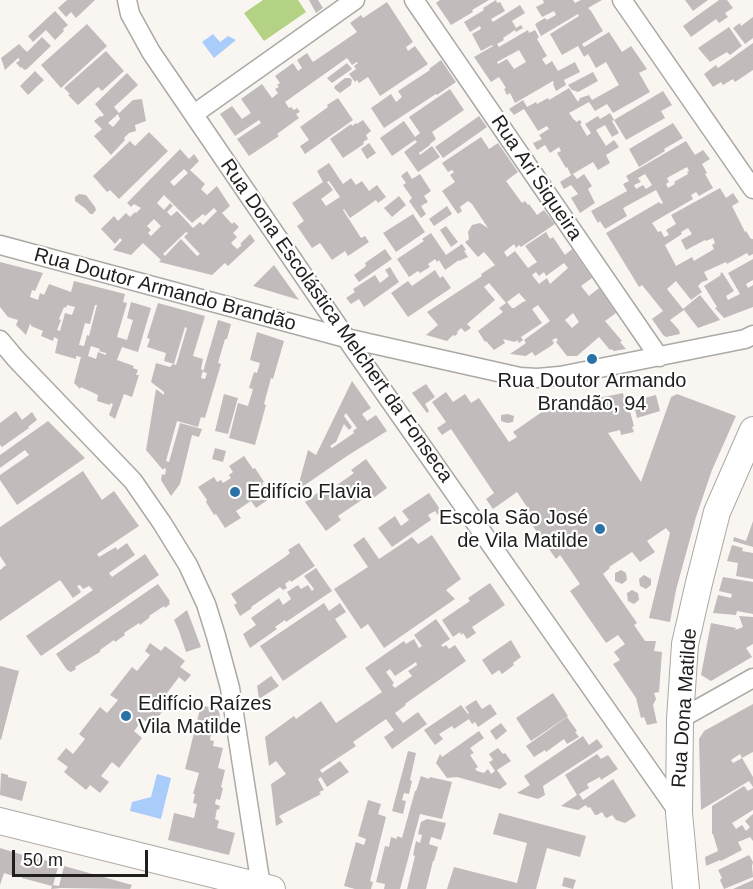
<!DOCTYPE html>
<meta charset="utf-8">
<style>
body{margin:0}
#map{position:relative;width:753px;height:889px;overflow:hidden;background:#f9f6f2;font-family:Helvetica,sans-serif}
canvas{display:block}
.scale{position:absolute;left:12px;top:850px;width:136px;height:27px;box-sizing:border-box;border:3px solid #201f1d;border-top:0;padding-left:8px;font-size:18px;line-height:21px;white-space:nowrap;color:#201f1d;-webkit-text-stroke:4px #fff;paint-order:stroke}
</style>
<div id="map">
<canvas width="753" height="889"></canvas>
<div class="scale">50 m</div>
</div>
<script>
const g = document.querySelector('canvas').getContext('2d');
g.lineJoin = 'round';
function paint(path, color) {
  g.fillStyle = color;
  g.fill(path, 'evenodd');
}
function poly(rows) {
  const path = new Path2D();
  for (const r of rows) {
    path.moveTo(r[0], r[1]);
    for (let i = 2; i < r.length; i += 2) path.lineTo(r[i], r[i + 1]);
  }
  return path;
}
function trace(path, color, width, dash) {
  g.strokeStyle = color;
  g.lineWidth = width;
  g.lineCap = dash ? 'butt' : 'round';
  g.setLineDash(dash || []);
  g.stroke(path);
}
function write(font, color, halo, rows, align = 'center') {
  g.font = font + ' Helvetica,sans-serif';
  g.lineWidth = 4.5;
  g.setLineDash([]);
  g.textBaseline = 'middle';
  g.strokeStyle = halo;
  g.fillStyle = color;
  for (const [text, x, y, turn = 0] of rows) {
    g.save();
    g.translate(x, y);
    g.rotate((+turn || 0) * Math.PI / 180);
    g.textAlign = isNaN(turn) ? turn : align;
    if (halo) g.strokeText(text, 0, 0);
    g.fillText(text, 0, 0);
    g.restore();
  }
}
paint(poly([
 [263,0,298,0,306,12,264,41,244,13]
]), '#b4d284');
paint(poly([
 [213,34,220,42,228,36,236,40,214,58,202,42],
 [157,774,171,778,161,819,130,811,132,802,151,797]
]), '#aaccfb');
paint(poly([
 [67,0,95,0,76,18,71,12,66,17,58,8],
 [309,0,318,0,323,8,316,13],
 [440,0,489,0,472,10,473,12,451,25,436,3],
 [496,0,497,3,500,2,505,11,491,19,493,22,520,5,525,13,512,21,516,28,521,25,523,28,516,32,515,30,503,38,504,40,497,44,499,47,528,30,529,33,535,30,539,37,537,39,547,56,542,59,546,65,552,61,558,71,575,62,580,72,564,80,566,85,556,91,553,84,554,83,553,81,515,103,510,93,507,95,504,89,506,88,499,77,491,82,474,57,493,46,492,45,481,51,472,34,481,29,480,26,470,32,464,22,484,10,483,8],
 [519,50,526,62,514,69,507,59,498,64,497,62],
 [543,0,573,0,575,3,581,0,602,0,588,8,591,11,603,31,582,44,584,47,609,32,622,52,631,46,647,69,639,73,650,92,613,113,607,104,595,111,589,102,569,113,574,120,575,120,576,122,580,120,582,123,580,124,587,136,591,133,585,124,598,116,600,119,610,113,614,120,663,91,672,105,661,111,665,118,626,140,614,120,612,121,619,133,612,137,605,125,596,130,606,146,614,140,619,147,606,155,610,163,598,170,593,162,571,175,567,167,566,168,557,153,561,151,559,147,550,153,545,145,537,150,533,143,542,139,539,135,549,129,547,126,538,131,524,109,514,115,509,109,523,100,527,107,536,102,537,104,548,98,549,100,569,88,578,102,580,98,589,95,592,100,619,85,606,62,596,68,588,54,584,57,578,46,562,55,550,34,579,16,578,14,541,36,535,24,545,18,547,20,556,15,554,11,542,17,536,7,544,3],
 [685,0,708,0,693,11],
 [719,0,727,0,733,8,725,13,728,17,719,23,716,19,691,37,683,26],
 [387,2,413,42,406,47,408,51,415,46,428,64,380,96,368,77,359,83,357,80,355,82,349,74,356,69,354,66,358,63,357,62,352,65,347,58,285,102,289,108,291,107,294,110,297,108,300,112,296,114,299,118,277,134,279,136,249,156,237,139,261,123,259,120,235,136,220,114,232,106,242,119,251,113,241,99,262,84,272,98,278,93,275,89,279,87,277,85,280,83,275,76,293,63,298,71,302,68,297,60,307,53,313,62,357,32,350,23,361,15,363,18],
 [55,11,68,25,63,29,64,31,55,40,46,30,33,42,28,36],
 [753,17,753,38,745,44,733,28,740,23,741,26],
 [87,24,107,46,61,88,41,65],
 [729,27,742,46,730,55,727,52,710,62,698,48],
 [42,37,51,46,27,69,24,70,22,67,21,68,16,63,20,60,18,58,5,70,1,58,19,44,27,52],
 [753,43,753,70,735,82,733,79,723,85,721,82,713,87,704,74,716,65,718,68],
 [106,51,124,71,102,91,98,87,78,105,68,95,70,94,64,88],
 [441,60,456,82,437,95,436,94,384,128,371,108,391,94,396,102,402,97,398,91,430,70,429,69],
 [347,63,352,69,332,83,327,78],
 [35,71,44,80,28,95,20,86],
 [593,72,598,81,578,92,572,90,568,85],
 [127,73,138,85,114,107,119,113,108,123,113,127,120,119,118,114,133,100,142,99,146,121,135,125,136,131,129,133,124,138,125,140,111,155,94,136,102,129,94,121,100,116,101,117,104,115,95,104],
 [345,78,350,78,352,80,351,85,340,93,337,91,334,88,335,86],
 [450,89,464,110,432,132,436,139,430,144,430,145,419,153,420,155,432,146,440,157,418,172,404,152,417,142,415,140,392,156,380,138,404,121,415,137,420,133,409,117],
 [338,98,353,120,305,154,300,146,309,140,300,127,328,107,327,105],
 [479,116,487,127,443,158,435,147],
 [363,120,371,131,366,135,368,139,363,142,364,144,343,158,330,139,351,124,352,126,356,123,357,124],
 [673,123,683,138,664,149,665,151,639,167,629,149],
 [149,132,168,151,119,199,110,190,107,192,93,176,130,141,135,146],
 [481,137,489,149,498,143,518,172,506,181,522,203,525,201,528,205,529,204,537,215,544,210,555,224,521,247,519,245,516,248,514,244,504,252,507,257,515,251,528,268,537,262,525,246,546,232,550,239,553,237,565,255,572,249,592,278,581,286,589,296,599,288,616,313,605,321,622,341,620,342,626,349,614,351,611,349,610,350,599,337,577,356,567,356,556,342,558,340,556,338,552,340,554,343,551,346,535,356,532,352,526,356,510,354,526,343,524,340,550,321,538,305,532,309,542,323,521,337,523,340,519,343,517,340,515,342,503,339,505,343,494,350,486,341,485,342,478,331,503,312,499,308,506,303,489,283,484,287,495,300,467,324,471,328,465,332,461,328,457,332,458,333,455,336,453,335,447,341,426,335,438,325,427,312,482,276,481,274,495,265,484,252,478,257,465,242,469,239,468,232,472,225,480,223,488,228,472,204,468,201,460,207,462,211,458,214,442,191,455,182,450,175,454,172,452,170,448,172,442,163],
 [564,263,568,268,550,284,547,278,539,284,532,275,536,272,539,276,544,272,546,276],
 [519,293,526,301,523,302,514,308,512,308,507,302],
 [573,313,579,322,572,328,565,320],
 [686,141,695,155,703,150,710,159,702,164,707,173,705,174,713,188,699,196,696,192,691,195,693,199,652,223,658,232,661,231,664,237,669,235,666,230,676,224,671,215,720,188,726,198,733,193,739,202,732,206,745,232,746,231,751,239,753,239,753,254,749,256,747,253,727,264,726,262,704,272,708,280,702,282,698,286,702,292,691,300,676,281,667,289,683,309,700,295,720,320,698,328,684,310,670,320,679,330,680,334,666,337,663,335,652,319,663,311,642,285,639,287,606,233,659,202,661,204,663,203,656,190,623,208,627,216,605,229,600,221,598,223,591,211,627,191,623,184,629,181,626,176],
 [687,167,689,171,687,172,688,174,674,182,675,184,668,188,666,184,669,182,667,178],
 [645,174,652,185,646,189,643,185,636,189,634,185,641,182,638,178],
 [688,228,692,234,681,240,686,250,705,240,706,241,713,238,715,243,712,245,714,249,694,261,692,257,676,266,665,245,682,234,681,232],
 [369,143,376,153,367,159,361,149],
 [180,149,189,159,194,154,199,161,190,170,205,184,201,189,207,195,217,186,230,206,222,213,232,224,234,222,239,227,233,233,237,237,231,243,237,249,242,245,240,244,250,234,255,241,228,266,225,263,212,275,159,262,161,260,143,243,131,255,113,250,122,240,120,238,115,244,101,229,114,216,118,221,126,213,130,217,135,212,136,213,141,208,134,204,131,207,127,203],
 [184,169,188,173,174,186,170,182],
 [164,195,192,223,203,214,205,216,214,208,217,211,203,225,200,222,193,228,177,211,171,216,167,212,173,206,170,203,164,210,157,203],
 [154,219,161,226,151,236,148,233,151,230,147,226],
 [186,232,188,233,184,237,200,254,197,256,181,239,165,256,163,254],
 [329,163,343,184,351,178,356,185,362,181,369,191,377,185,386,197,378,203,376,200,350,218,344,209,343,210,361,238,365,236,369,242,348,256,345,251,332,260,320,243,312,248,297,226,304,221,292,203,323,182,317,171],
 [329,181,340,197,326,206,321,199,333,190,327,182],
 [407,171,412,179,420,174,431,191,424,196,428,202,421,206,426,214,421,218,409,201,412,198,403,185,406,183,401,176],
 [573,174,577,179,584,174,592,186,588,189,595,203,580,213,571,198,578,194,571,185,564,189,560,182],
 [79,194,86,195,95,207,96,210,93,214,90,214,86,209,75,201,75,197],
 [399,196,406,205,392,217,384,208],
 [447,206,452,214,434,226,429,219],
 [413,214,425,232,396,252,383,233],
 [446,226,458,242,451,247,440,230],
 [431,233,446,255,462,244,466,250,464,251,468,257,459,261,459,260,445,270,439,260,437,262,435,259,428,264,430,267,420,273,418,271,409,277,397,259,424,241,422,239],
 [385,249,392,259,359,282,354,275,366,266,365,263],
 [753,259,753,280,746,284,748,288,753,285,753,307,724,318,715,308,717,307,704,286,721,275,720,274,722,272,734,291,726,296,728,300,740,294,728,273],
 [0,262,43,273,35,291,32,290,30,297,38,300,40,293,44,295,49,284,71,292,74,281,125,294,123,302,127,303,117,337,127,340,133,320,127,318,131,302,151,308,138,352,122,347,117,360,134,366,133,368,138,370,136,375,139,375,132,397,124,394,115,419,109,415,113,404,110,403,110,405,97,401,98,395,81,387,80,389,74,383,81,357,76,356,76,359,55,353,58,339,54,337,53,341,41,336,43,331,31,326,31,324,30,324,26,335,16,325,18,320,8,317,0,307],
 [67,305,75,307,72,315,65,313,60,331,57,330,61,320,59,319,64,307,66,308],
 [95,305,97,305,89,336,87,335,84,346,79,345,85,323,90,324],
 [91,346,100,349,99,351,106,353,106,355,98,352,96,359,88,356],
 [274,265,299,300,253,286],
 [390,267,399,282,364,307,359,299,351,304,346,298,355,292,353,289,375,275,380,283,389,276,385,270],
 [435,270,440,278,443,276,451,288,408,317,391,293,408,281,412,286],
 [158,303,205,316,193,356,203,359,201,369,203,370,201,378,205,379,207,373,203,372,218,320,231,324,227,339,225,339,218,363,221,364,205,418,201,417,198,427,177,421,166,461,169,462,180,423,202,429,199,437,192,435,180,484,171,496,161,480,162,474,165,475,166,469,164,468,163,470,146,450,156,389,164,395,164,392,151,382,156,363,170,367,173,364,176,365,187,328,185,327,174,364,164,361,166,353,147,347,150,339,147,338],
 [257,332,284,341,273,379,271,378,264,404,266,405,255,445,229,438,238,403,248,406,253,389,249,388,254,372,257,373,260,363,250,360],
 [352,381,371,408,362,414,367,421,376,415,387,431,347,456,302,487,299,483,308,450,316,455],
 [346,413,357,428,353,431,354,433,332,448,330,446,336,442,344,424,349,430,352,427,344,416],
 [426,384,435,397,425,404,429,411,427,413,412,393],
 [446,392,453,402,465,394,471,403,479,398,509,442,517,437,513,432,549,407,582,404,585,408,599,400,598,398,623,393,624,398,626,397,634,426,632,427,634,432,621,435,620,430,608,433,641,482,671,397,677,394,736,416,712,470,696,517,676,590,670,622,649,618,670,533,666,528,647,541,655,552,640,562,632,552,609,567,610,568,603,574,637,623,634,625,645,641,656,641,654,651,662,652,659,692,654,693,656,699,653,705,657,723,647,725,644,717,641,718,636,698,613,664,620,660,614,652,625,644,618,635,606,643,570,591,580,584,560,555,556,559,532,525,537,522,517,492,493,509,486,499,494,493,451,429,442,435,437,428,446,422,432,402],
 [224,394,238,398,228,434,215,431],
 [656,395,660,411,637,418,633,401],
 [16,411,22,420,32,412,37,420,28,427,29,428,2,447,0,445,0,423],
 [508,414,514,416,513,422,507,423,501,421,501,415],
 [48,421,85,458,17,505,0,480,0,475,29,455,25,450,0,468,0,455],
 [215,448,226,451,223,462,212,459],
 [244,456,253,469,255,468,264,482,262,483,272,497,256,508,251,501,236,511,241,518,225,528,216,514,214,515,206,502,207,500,198,487,214,477,217,482,221,480,223,483,231,478,229,475,233,472,229,466],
 [366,459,387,488,372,499,369,495,338,516,341,520,326,531,305,502,320,491,323,495,354,473,351,470],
 [83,471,102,500,114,491,139,526,97,554,99,557,116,547,117,550,127,543,135,555,109,573,112,577,145,554,159,575,41,656,26,636,93,590,89,586,83,589,80,585,77,586,81,592,73,598,60,580,0,621,0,570,6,565,0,556,0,527],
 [429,493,444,515,440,518,435,511,428,515,431,520,392,547,378,528,395,516,401,526,409,520,402,511],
 [753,521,753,547,733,541,734,537,746,541],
 [432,535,461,579,446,590,455,599,384,648,368,624,361,629,334,589,368,567,353,545,364,537,379,559,412,537,418,544],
 [299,543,315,566,291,582,290,580,285,584,287,588,283,590,280,587,251,607,252,608,240,616,234,605,237,603,231,594,285,557,290,553,288,550],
 [732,545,743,548,742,551,753,553,753,579,736,576,738,563,727,561],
 [316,568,332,591,286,622,285,620,275,627,277,629,250,648,243,634,256,625,251,618,279,598,283,605,291,599,287,592,298,585,301,589,308,585,312,591,314,589,304,576],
 [621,570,626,573,627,580,622,584,615,581,615,573],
 [644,575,651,579,651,585,646,589,640,586,639,579],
 [723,577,753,582,753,614,737,611,736,615,713,613,718,595,731,598,732,594,719,591],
 [490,583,505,605,472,627,476,633,467,639,463,633,461,635,460,632,453,637,442,620,470,601,468,598],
 [158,584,170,601,169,602,170,604,165,608,164,606,149,616,150,617,140,625,139,623,124,633,125,635,115,642,114,640,100,650,100,652,75,667,76,669,71,672,67,670,56,654],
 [632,590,638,593,639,600,634,604,628,601,627,593],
 [324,603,329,611,340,603,346,612,335,619,347,637,283,681,260,646],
 [187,610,201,647,186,652,179,631,174,620],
 [739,616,753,617,753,644,746,648,752,657,711,681,701,675,711,623,736,628,735,630,743,627],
 [436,619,450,639,441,645,443,647,446,645,449,649,455,645,466,661,405,704,406,705,395,713,403,723,418,712,427,724,392,749,384,737,394,730,386,719,353,742,356,746,320,770,322,773,340,761,349,772,327,787,321,777,318,779,324,790,319,792,321,794,279,816,283,822,276,826,271,784,286,774,276,761,269,766,265,737,294,716,296,719,321,701,336,723,382,692,365,668,404,641,406,644,414,639,419,648,422,646,414,635],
 [416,662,417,665,408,671,412,676,395,688,392,685,394,683,386,672,390,669,395,676],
 [511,640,521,657,513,663,514,665,502,674,499,670,492,675,482,660],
 [150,643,161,651,165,646,185,661,180,667,191,675,185,682,179,677,167,693,173,698,151,726,143,719,134,731,142,738,119,768,112,762,101,776,109,782,100,793,90,785,86,790,64,772,68,767,57,759,66,748,73,754,85,739,79,734,100,707,107,713,118,700,110,695,132,667,137,671,150,655,145,651],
 [0,666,19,671,1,740,0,739],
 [271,676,279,686,259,699,257,686],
 [553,693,568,716,531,741,516,718],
 [476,700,482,709,490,704,497,714,478,727,475,722,472,724,469,719,454,729,452,726,439,734,443,739,435,745,424,730,461,705,468,714,469,713,465,707],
 [753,704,753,752,742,758,740,754,731,760,733,763,742,758,753,777,753,787,749,781,701,810,699,739,704,731],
 [201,705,219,710,222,734,212,729,210,740,214,741,213,746,223,748,218,768,225,770,221,787,223,788,220,800,216,799,215,804,220,806,219,810,217,809,215,819,219,821,217,828,235,833,229,855,168,840,174,813,194,818,197,804,193,803,195,794,193,794,199,773,185,769],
 [567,717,577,731,575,732,579,737,567,744,564,739,546,752,545,750,534,757,526,746],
 [501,723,507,731,496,740,490,731],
 [479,731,484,738,470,748,474,753,470,755,478,767,475,769,477,771,484,773,488,769,491,774,495,771,489,762,493,760,489,754,498,748,503,754,505,753,511,761,497,770,507,784,500,789,457,777,447,778,436,763,440,754,442,757],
 [583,736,589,745,597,739,603,747,543,786,545,795,538,799,517,793,530,785,524,776],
 [408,751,416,753,410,780,412,781,409,794,404,793,402,800,406,801,403,814,392,811],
 [597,754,601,759,608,755,618,769,601,780,600,777,587,784,589,788,579,794,583,800,613,779,636,816,625,823,616,820,612,815,607,818,605,817,602,812,597,815,595,815,590,807,588,808,586,805,578,810,561,806,577,795,565,775],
 [1,773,8,775,8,777,27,782,22,801,0,795],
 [421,776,429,779,430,777,452,782,442,819,420,814,400,889,384,889,385,884,376,882,385,846,389,847,391,837,397,839,397,836,402,838,415,791,416,791],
 [744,786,748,791,753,788,753,810,732,823,736,829,742,825,746,831,750,827,745,821,753,814,753,841,750,837,738,842,742,850,721,861,720,860,706,866,705,857,718,851,713,834,712,834,712,806],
 [368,800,381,804,378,814,386,817,370,881,373,882,371,889,355,889,344,886,356,842,364,845,366,839,358,836],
 [499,813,586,836,580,857,547,848,536,889,447,889,454,867,517,883,527,843,493,834],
 [427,819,446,823,441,840,431,837,429,844,438,847,434,861,433,861,426,889,407,889,415,856,413,855,416,841,420,843,422,835,418,834,421,822],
 [0,848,23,855,20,865,25,867,28,856,59,864,53,885,59,886,64,866,132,885,130,889,61,888,51,889,52,886,22,878,22,876,17,875,17,877,4,873,0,885],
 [749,855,753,862,752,866,753,877,724,889,720,880,722,878,718,870],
 [564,877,576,880,573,889,562,886],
 [753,880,753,889,733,889]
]), '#c1bbbb');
const street = poly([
 [127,0,130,14,151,52,346,338,679,813],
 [414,0,659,357],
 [622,0,753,189],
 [194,114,355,0],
 [0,245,346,338,520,377,537,378,560,376,745,339,753,335],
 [0,340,16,359,133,481,162,523,188,565,206,604,216,636,230,688,261,886],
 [680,719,753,678]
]);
const secondary = poly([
 [0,821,272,889],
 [686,889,679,813,680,719,685,644,699,583,717,512,753,430]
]);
trace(street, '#aba9a5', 21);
trace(secondary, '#aba9a5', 28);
trace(street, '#fff', 18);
trace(secondary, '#fff', 26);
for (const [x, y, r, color] of [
 [592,359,6,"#2b72a6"],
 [235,492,6,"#2b72a6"],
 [600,529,6,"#2b72a6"],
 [126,716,6,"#2b72a6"]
]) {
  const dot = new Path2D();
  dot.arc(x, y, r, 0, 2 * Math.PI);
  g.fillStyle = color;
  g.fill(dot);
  trace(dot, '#fff', 2);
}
write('20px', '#201f1d', '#fff', [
 ["Rua Ari Siqueira",536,178,56],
 ["Rua Doutor Armando Brandão",165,290,15],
 ["Rua Dona Escolástica Melchert da Fonseca",336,321,55],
 ["Rua Dona Matilde",685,708,-86]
]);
write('20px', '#201f1d', '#fff', [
 ["Rua Doutor Armando",592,381,"center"],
 ["Brandão, 94",592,404,"center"],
 ["Edifício Flavia",247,492],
 ["Escola São José",588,518,"right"],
 ["de Vila Matilde",588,541,"right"],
 ["Edifício Raízes",138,704],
 ["Vila Matilde",138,727]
], 'left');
</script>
